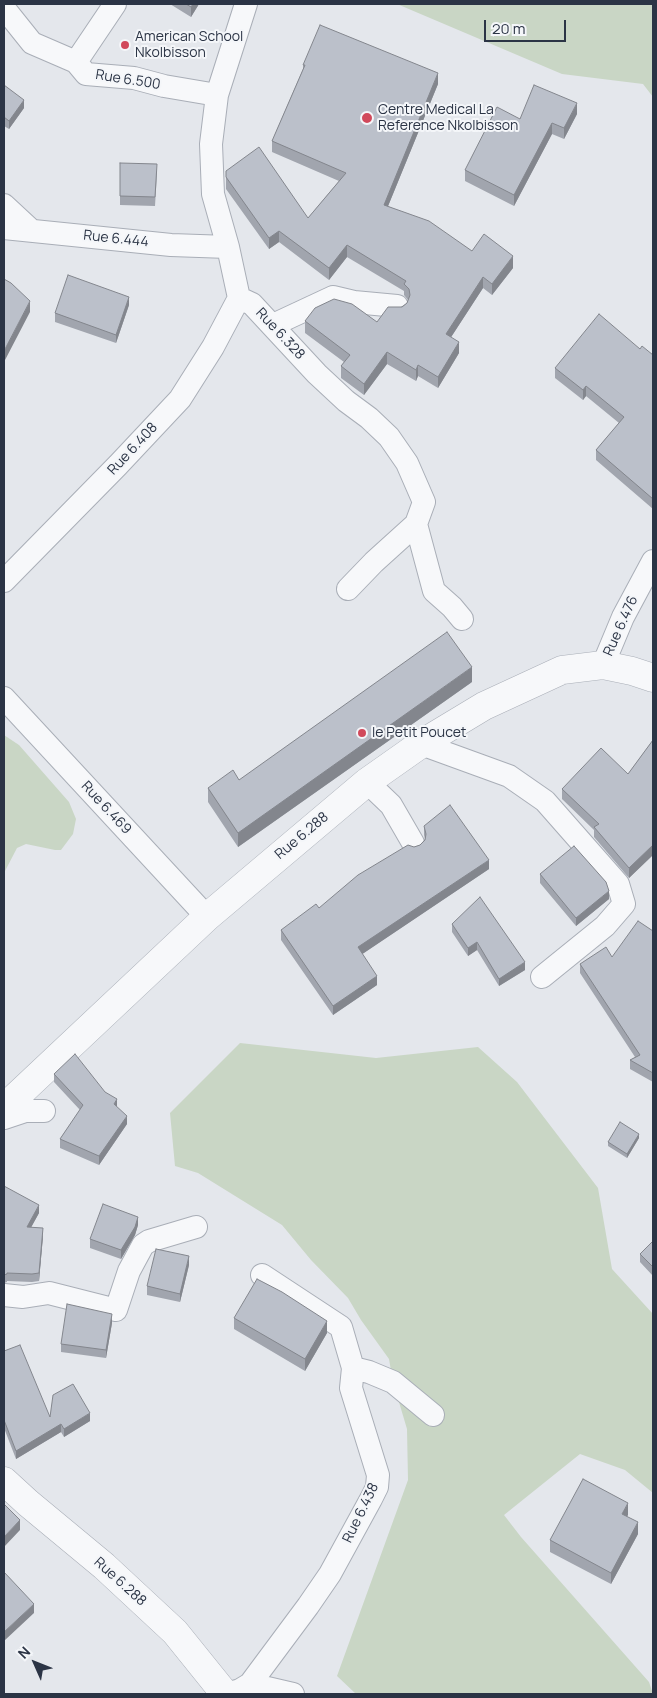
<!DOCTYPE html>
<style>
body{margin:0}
#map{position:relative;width:657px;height:1698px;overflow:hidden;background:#e4e7ec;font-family:Manrope,sans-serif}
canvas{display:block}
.frame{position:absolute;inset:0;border:5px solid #2b3445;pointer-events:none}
.north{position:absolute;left:10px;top:1638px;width:50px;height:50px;-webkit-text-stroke:4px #f4f6f9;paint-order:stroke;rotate:314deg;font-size:14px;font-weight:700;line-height:20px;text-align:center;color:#2b3445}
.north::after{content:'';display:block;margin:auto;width:18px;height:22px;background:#2b3445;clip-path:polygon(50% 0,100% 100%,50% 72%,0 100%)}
.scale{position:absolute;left:484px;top:20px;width:82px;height:22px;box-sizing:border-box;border:2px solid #2b3445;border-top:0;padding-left:6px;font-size:15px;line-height:18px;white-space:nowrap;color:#2b3445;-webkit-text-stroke:4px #f4f6f9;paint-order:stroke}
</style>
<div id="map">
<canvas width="657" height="1698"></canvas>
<div class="frame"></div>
<div class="north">N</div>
<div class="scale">20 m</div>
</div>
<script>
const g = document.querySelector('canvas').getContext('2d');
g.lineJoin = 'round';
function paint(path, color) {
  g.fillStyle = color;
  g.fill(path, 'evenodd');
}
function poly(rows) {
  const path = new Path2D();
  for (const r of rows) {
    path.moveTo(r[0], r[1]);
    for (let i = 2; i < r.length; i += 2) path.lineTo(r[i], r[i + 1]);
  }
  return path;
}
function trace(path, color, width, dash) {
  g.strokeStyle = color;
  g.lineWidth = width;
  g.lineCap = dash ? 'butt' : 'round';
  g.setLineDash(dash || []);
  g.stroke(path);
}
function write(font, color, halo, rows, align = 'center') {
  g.font = font + ' Manrope,sans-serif';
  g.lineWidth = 4;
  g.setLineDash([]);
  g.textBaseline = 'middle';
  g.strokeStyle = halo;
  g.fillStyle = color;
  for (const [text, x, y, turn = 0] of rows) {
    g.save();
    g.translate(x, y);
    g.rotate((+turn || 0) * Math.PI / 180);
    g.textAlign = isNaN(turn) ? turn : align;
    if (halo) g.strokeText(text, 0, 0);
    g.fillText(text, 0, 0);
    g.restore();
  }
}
paint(poly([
 [397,4,653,4,653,97,643,84,562,74],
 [4,735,19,745,69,802,76,819,73,834,61,850,55,850,26,844,17,848,4,873],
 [240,1043,376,1058,478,1047,517,1082,598,1188,612,1269,653,1314,653,1493,625,1470,580,1454,504,1515,521,1537,649,1682,653,1694,356,1694,337,1676,408,1480,407,1429,393,1382,389,1359,361,1320,348,1298,311,1260,282,1225,198,1173,175,1166,170,1113]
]), '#c9d6c5');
const minor = poly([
 [246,4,217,95,211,144,213,194,228,247,239,298,252,304,317,374,346,401,369,418,389,437,407,463,424,502,416,524,434,591,452,607,462,619],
 [4,8,32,43,76,62,86,74,134,78,164,86,217,95],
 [76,62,115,4],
 [4,205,32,231],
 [4,228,171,245,228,247],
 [273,325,333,297,354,302,397,306],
 [4,581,118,465,180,399,213,347,239,298],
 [348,589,374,562,416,524],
 [603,665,623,617,653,561],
 [4,698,207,917],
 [421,744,509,776,545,801,618,884,624,904,605,926,542,977],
 [367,782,391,805,413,843],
 [4,1118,25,1111,44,1111],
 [4,1295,23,1297,49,1293,116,1310,129,1271,143,1245,149,1241,196,1227],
 [353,1368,369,1372,393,1382,433,1415],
 [250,1684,293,1694],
 [226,1694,240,1690,250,1684,308,1606,330,1574,371,1499,377,1487,378,1475,351,1388,353,1368,341,1327,262,1275]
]);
const tertiary = poly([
 [4,1108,207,917,367,782,421,744,484,706,562,670,603,665,632,671,653,678],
 [4,1481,28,1503,104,1566,175,1632,225,1694]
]);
trace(minor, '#a9aeb7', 24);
trace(tertiary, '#a9aeb7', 29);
trace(minor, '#f7f8fa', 22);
trace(tertiary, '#f7f8fa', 28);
paint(poly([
 [170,4,199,4,191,17],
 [303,65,438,84,388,206,472,251,513,268,492,295,483,288,451,337,459,353,438,388,418,376,416,381,387,364,364,395,341,378,341,366,344,362,305,333,305,321,377,322,407,303,408,300,404,295,404,291,347,257,329,280,279,242,269,249,226,189,226,171,308,218,339,181,272,152,272,141,303,69],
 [4,85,24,108,9,129,4,126],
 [577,114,564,139,552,134,514,206,465,181,465,170,520,119],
 [120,163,157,173,155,206,120,205],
 [129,305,116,343,55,322,55,313],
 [640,349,653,355,653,509,596,460,596,450,619,423,586,396,583,400,555,378,555,368],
 [472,682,238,847,208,802,208,788,239,780],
 [653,740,653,855,629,878,594,837,594,830,562,799,562,789,628,774],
 [424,826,489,869,362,954,377,985,333,1015,281,940,281,930,319,908,414,847,420,845,425,839,424,835],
 [540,874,609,899,576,926,540,883],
 [452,924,525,970,499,986,477,950,468,956,452,932],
 [653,931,653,1082,630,1069,630,1060,635,1057,580,973,580,964,612,957],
 [54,1074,117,1107,127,1124,99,1165,60,1148,60,1139,80,1110,54,1082],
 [639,1138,627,1158,608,1146,608,1142],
 [4,1186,39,1213,31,1227,43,1236,39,1281,32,1282,7,1281,7,1282,4,1283],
 [138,1225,135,1235,121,1259,90,1248,90,1239],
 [653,1241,653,1276,640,1262,640,1254],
 [189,1265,180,1302,147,1295,147,1286],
 [234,1318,327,1333,305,1371,234,1329],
 [112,1323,106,1358,61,1352,61,1344],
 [4,1351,50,1417,90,1421,64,1437,61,1432,16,1459,4,1428],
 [628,1515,627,1516,638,1534,611,1584,550,1552,550,1540]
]), '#a1a5ae');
paint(poly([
 [193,4,199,4,191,17,191,7],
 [438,73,438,84,384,216,384,205],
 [24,100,24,108,9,129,9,121],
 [577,103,577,114,564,139,564,128],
 [552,123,552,134,514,206,514,195],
 [279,231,279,242,269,249,269,238],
 [347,245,347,257,329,280,329,268],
 [513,256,513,268,492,295,492,284],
 [483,277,483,288,446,345,446,334],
 [129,297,129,305,116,343,116,335],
 [30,301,30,312,4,362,4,351],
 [459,342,459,353,438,388,438,377],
 [387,352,387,364,364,395,364,384],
 [418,365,418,376,416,381,416,370],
 [586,386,586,396,583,400,583,390],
 [472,667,472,682,238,847,238,833],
 [653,845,653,855,629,878,629,868],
 [489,860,489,869,358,957,358,947],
 [609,891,609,899,576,926,576,918],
 [477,942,477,950,468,956,468,948],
 [525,962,525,970,499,986,499,979],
 [377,976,377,985,333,1015,333,1006],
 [117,1099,117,1107,114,1104],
 [127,1116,127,1124,99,1165,99,1156],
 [639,1134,639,1138,627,1158,627,1154],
 [39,1205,39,1213,27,1235,27,1227],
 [138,1217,138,1225,135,1235,121,1259,121,1250],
 [43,1228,43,1236,39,1281,39,1273],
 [189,1256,189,1265,180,1302,180,1294],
 [112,1314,112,1323,106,1358,106,1350],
 [327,1321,327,1333,305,1371,305,1359],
 [90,1413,90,1421,64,1437,64,1429],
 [61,1424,61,1432,16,1459,16,1451],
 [628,1503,628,1515,622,1525,622,1514],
 [20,1520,20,1530,4,1547,4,1537],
 [638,1522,638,1534,611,1584,611,1573],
 [34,1604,34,1613,4,1641,4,1632]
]), '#83868d');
const building = poly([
 [186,4,193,4,191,7,186,4],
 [320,25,438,73,384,205,429,221,472,251,484,234,513,256,492,284,483,277,446,334,459,342,438,377,418,365,416,370,387,352,364,384,341,366,350,355,305,321,315,308,334,299,352,304,377,322,388,307,402,307,407,303,410,295,409,289,404,284,406,281,347,245,329,268,279,231,269,238,226,177,226,171,259,147,308,218,346,173,272,141,305,65,303,65,320,25],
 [4,85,24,100,9,121,4,117,4,85],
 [534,85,577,103,564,128,552,123,514,195,465,170,497,107,520,119,534,85],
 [120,163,157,164,155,197,120,196,120,163],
 [68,275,129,297,116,335,55,313,68,275],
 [4,279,11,283,30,301,4,351,4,279],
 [599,314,640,349,642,346,653,355,653,499,596,450,624,417,586,386,583,390,555,368,599,314],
 [447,632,472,667,238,833,208,788,233,770,239,780,447,632],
 [653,740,653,845,629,868,594,827,599,824,562,789,601,748,628,774,653,740],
 [450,805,489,860,358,947,377,976,333,1006,281,930,316,904,319,908,358,875,408,845,414,847,420,845,425,840,426,834,424,826,450,805],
 [574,846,606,882,609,891,576,918,540,874,574,846],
 [480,897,525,962,499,979,477,942,468,948,452,924,480,897],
 [638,921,653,931,653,1073,630,1060,640,1055,580,964,606,947,612,957,638,921],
 [75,1054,105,1092,117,1099,114,1104,127,1116,99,1156,60,1139,83,1105,54,1074,75,1054],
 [620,1122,639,1134,627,1154,608,1142,620,1122],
 [4,1186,39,1205,27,1227,43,1228,39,1273,32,1274,7,1273,7,1274,4,1275,4,1186],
 [103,1204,138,1217,135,1227,121,1250,90,1239,103,1204],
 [653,1241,653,1267,640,1254,653,1241],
 [156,1249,189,1256,180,1294,147,1286,156,1249],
 [257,1279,282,1292,327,1321,305,1359,234,1318,257,1279],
 [67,1304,112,1314,106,1350,61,1344,67,1304],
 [20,1345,50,1417,53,1395,73,1384,90,1413,64,1429,61,1424,16,1451,4,1420,4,1351,20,1345],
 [583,1479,628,1503,622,1514,638,1522,611,1573,550,1540,583,1479],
 [4,1504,20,1520,4,1537,4,1504],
 [4,1572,34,1604,4,1632,4,1572]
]);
paint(building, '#bbc0ca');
trace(building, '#83868d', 1);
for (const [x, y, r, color] of [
 [125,45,5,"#d1495b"],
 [367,118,6,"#d1495b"],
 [362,733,5,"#d1495b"]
]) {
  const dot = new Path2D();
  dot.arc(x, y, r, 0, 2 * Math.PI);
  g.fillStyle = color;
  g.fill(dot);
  trace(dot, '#f4f6f9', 2);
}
write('14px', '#2b3445', '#f4f6f9', [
 ["American School",135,37],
 ["Nkolbisson",135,53],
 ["Centre Medical La",378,110],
 ["Reference Nkolbisson",378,126],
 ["le Petit Poucet",372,733]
], 'left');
write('14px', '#2b3445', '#f4f6f9', [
 ["Rue 6.500",128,80,9],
 ["Rue 6.444",116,239,6],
 ["Rue 6.328",280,334,47],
 ["Rue 6.408",133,449,-47],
 ["Rue 6.476",621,626,-66],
 ["Rue 6.469",106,808,47],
 ["Rue 6.288",302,836,-40],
 ["Rue 6.438",361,1513,-64],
 ["Rue 6.288",120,1582,42]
]);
</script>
